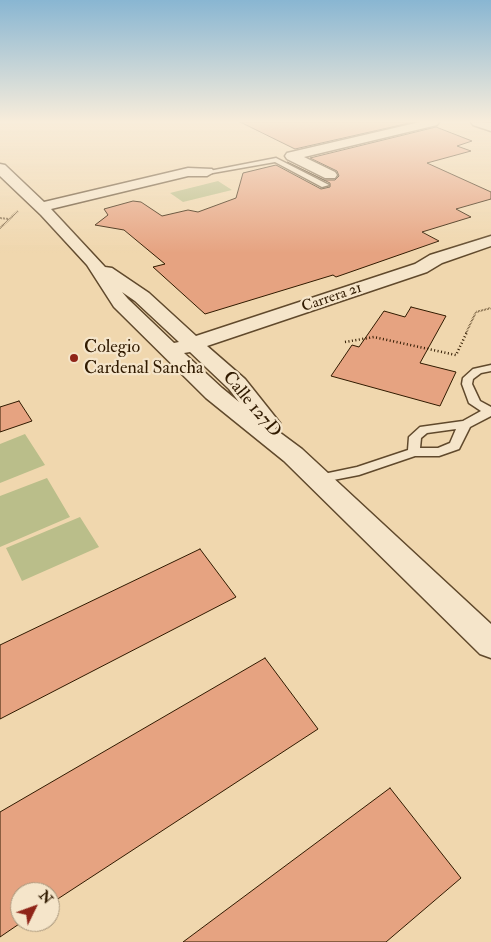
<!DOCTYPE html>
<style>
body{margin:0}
#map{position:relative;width:491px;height:942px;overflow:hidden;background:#f0d7ae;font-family:"IM FELL Double Pica",serif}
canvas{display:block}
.north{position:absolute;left:10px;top:882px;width:50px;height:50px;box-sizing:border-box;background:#f5e5ca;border:1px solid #a69479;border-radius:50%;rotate:48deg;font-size:14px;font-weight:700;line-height:20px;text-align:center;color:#301a00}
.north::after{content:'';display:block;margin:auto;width:18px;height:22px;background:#8f2418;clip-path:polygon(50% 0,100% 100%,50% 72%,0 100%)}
</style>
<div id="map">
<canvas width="491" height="942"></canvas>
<div class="north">N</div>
</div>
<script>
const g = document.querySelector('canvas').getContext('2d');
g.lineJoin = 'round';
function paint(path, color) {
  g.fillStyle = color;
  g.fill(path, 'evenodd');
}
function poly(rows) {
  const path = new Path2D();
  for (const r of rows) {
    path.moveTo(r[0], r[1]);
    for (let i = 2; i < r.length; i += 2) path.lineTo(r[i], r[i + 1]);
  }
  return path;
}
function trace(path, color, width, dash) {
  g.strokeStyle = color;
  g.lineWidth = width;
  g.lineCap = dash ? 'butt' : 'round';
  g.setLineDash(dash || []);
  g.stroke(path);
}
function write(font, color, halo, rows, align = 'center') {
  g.font = font + ' "IM FELL Double Pica",serif';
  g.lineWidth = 4.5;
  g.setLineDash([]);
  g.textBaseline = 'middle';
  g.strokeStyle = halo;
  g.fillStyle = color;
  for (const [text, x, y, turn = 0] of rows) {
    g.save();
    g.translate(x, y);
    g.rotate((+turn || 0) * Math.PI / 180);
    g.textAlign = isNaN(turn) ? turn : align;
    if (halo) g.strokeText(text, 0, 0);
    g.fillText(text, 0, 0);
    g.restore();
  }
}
paint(poly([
 [218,181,232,190,183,202,170,193],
 [25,434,45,465,0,483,0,444],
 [47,478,70,517,0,547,0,496],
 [80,517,99,547,22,581,6,548]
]), '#babe8a');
const building = poly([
 [240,122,414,122,295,149,240,122],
 [436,127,472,141,457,146,471,151,427,163,491,192,491,199,456,209,471,217,422,232,439,241,336,277,333,275,205,314,153,267,165,264,124,230,95,225,108,215,104,209,133,201,141,202,162,216,188,210,198,212,236,198,243,173,276,165,321,189,330,187,330,183,287,162,324,180,335,180,339,176,337,171,310,158,436,127],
 [411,307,446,316,420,363,456,372,440,406,331,376,352,345,359,347,384,311,405,317,411,307],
 [19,401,32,421,0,432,0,407,19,401],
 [200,549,236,597,0,719,0,645,200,549],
 [265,658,318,729,50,904,50,892,20,892,20,922,22,922,0,937,0,812,265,658],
 [390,788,461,878,386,942,183,942,390,788]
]);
paint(building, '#e6a381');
trace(building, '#301a00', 1);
const service = poly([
 [276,158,329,185,322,187,275,162,207,174,204,172,276,158],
 [491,365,491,371,481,373,473,379,472,384,480,401,491,407,491,416,470,427,459,449,439,456,415,456,359,475,318,483,314,482,312,479,314,476,357,467,408,450,409,437,420,427,463,421,481,411,469,403,462,384,463,378,473,369,491,365],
 [456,429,450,443,438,448,420,448,421,438,427,433,456,429]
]);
const minor = poly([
 [420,122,439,122,437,125,304,157,335,172,337,175,335,178,325,178,287,159,285,156,287,153,420,122],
 [471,122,491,123,491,131,473,125,471,122],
 [0,164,5,165,44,202,188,168,212,169,214,172,207,176,188,176,51,209,105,267,112,268,149,293,196,336,415,264,430,255,491,236,491,246,442,263,427,272,207,346,245,379,276,418,280,423,275,429,302,449,491,624,491,658,480,654,284,461,206,398,114,307,87,265,41,215,0,176,0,164],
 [122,292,135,301,179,342,174,343,128,299,122,292],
 [190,352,229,389,239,402,222,388,184,353,190,352]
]);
trace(service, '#60492c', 3);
trace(minor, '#60492c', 3);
trace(poly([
 [0,218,9,219],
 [0,228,18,211],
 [466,333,476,312,491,308]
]), '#301a00', 2, [0.5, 1]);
trace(poly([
 [345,342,374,337,456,355,467,332]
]), '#301a00', 2.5, [1, 2.5]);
paint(service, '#f5e5ca');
paint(minor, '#f5e5ca');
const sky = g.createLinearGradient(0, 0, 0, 253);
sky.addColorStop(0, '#89b6d2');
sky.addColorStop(0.48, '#f8eddb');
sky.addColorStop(1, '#f8eddb00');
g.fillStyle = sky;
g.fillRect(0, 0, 491, 253);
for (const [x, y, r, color] of [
 [74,358,5,"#8f2418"]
]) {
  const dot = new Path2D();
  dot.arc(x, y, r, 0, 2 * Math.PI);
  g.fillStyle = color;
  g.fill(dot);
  trace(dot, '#f5e5ca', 2);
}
write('15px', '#301a00', '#f5e5ca', [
 ["Carrera 21",332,298,-19]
]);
write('18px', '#301a00', '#f5e5ca', [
 ["Colegio",84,348],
 ["Cardenal Sancha",84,369]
], 'left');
write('18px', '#301a00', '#f5e5ca', [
 ["Calle 127D",251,405,50]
]);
</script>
